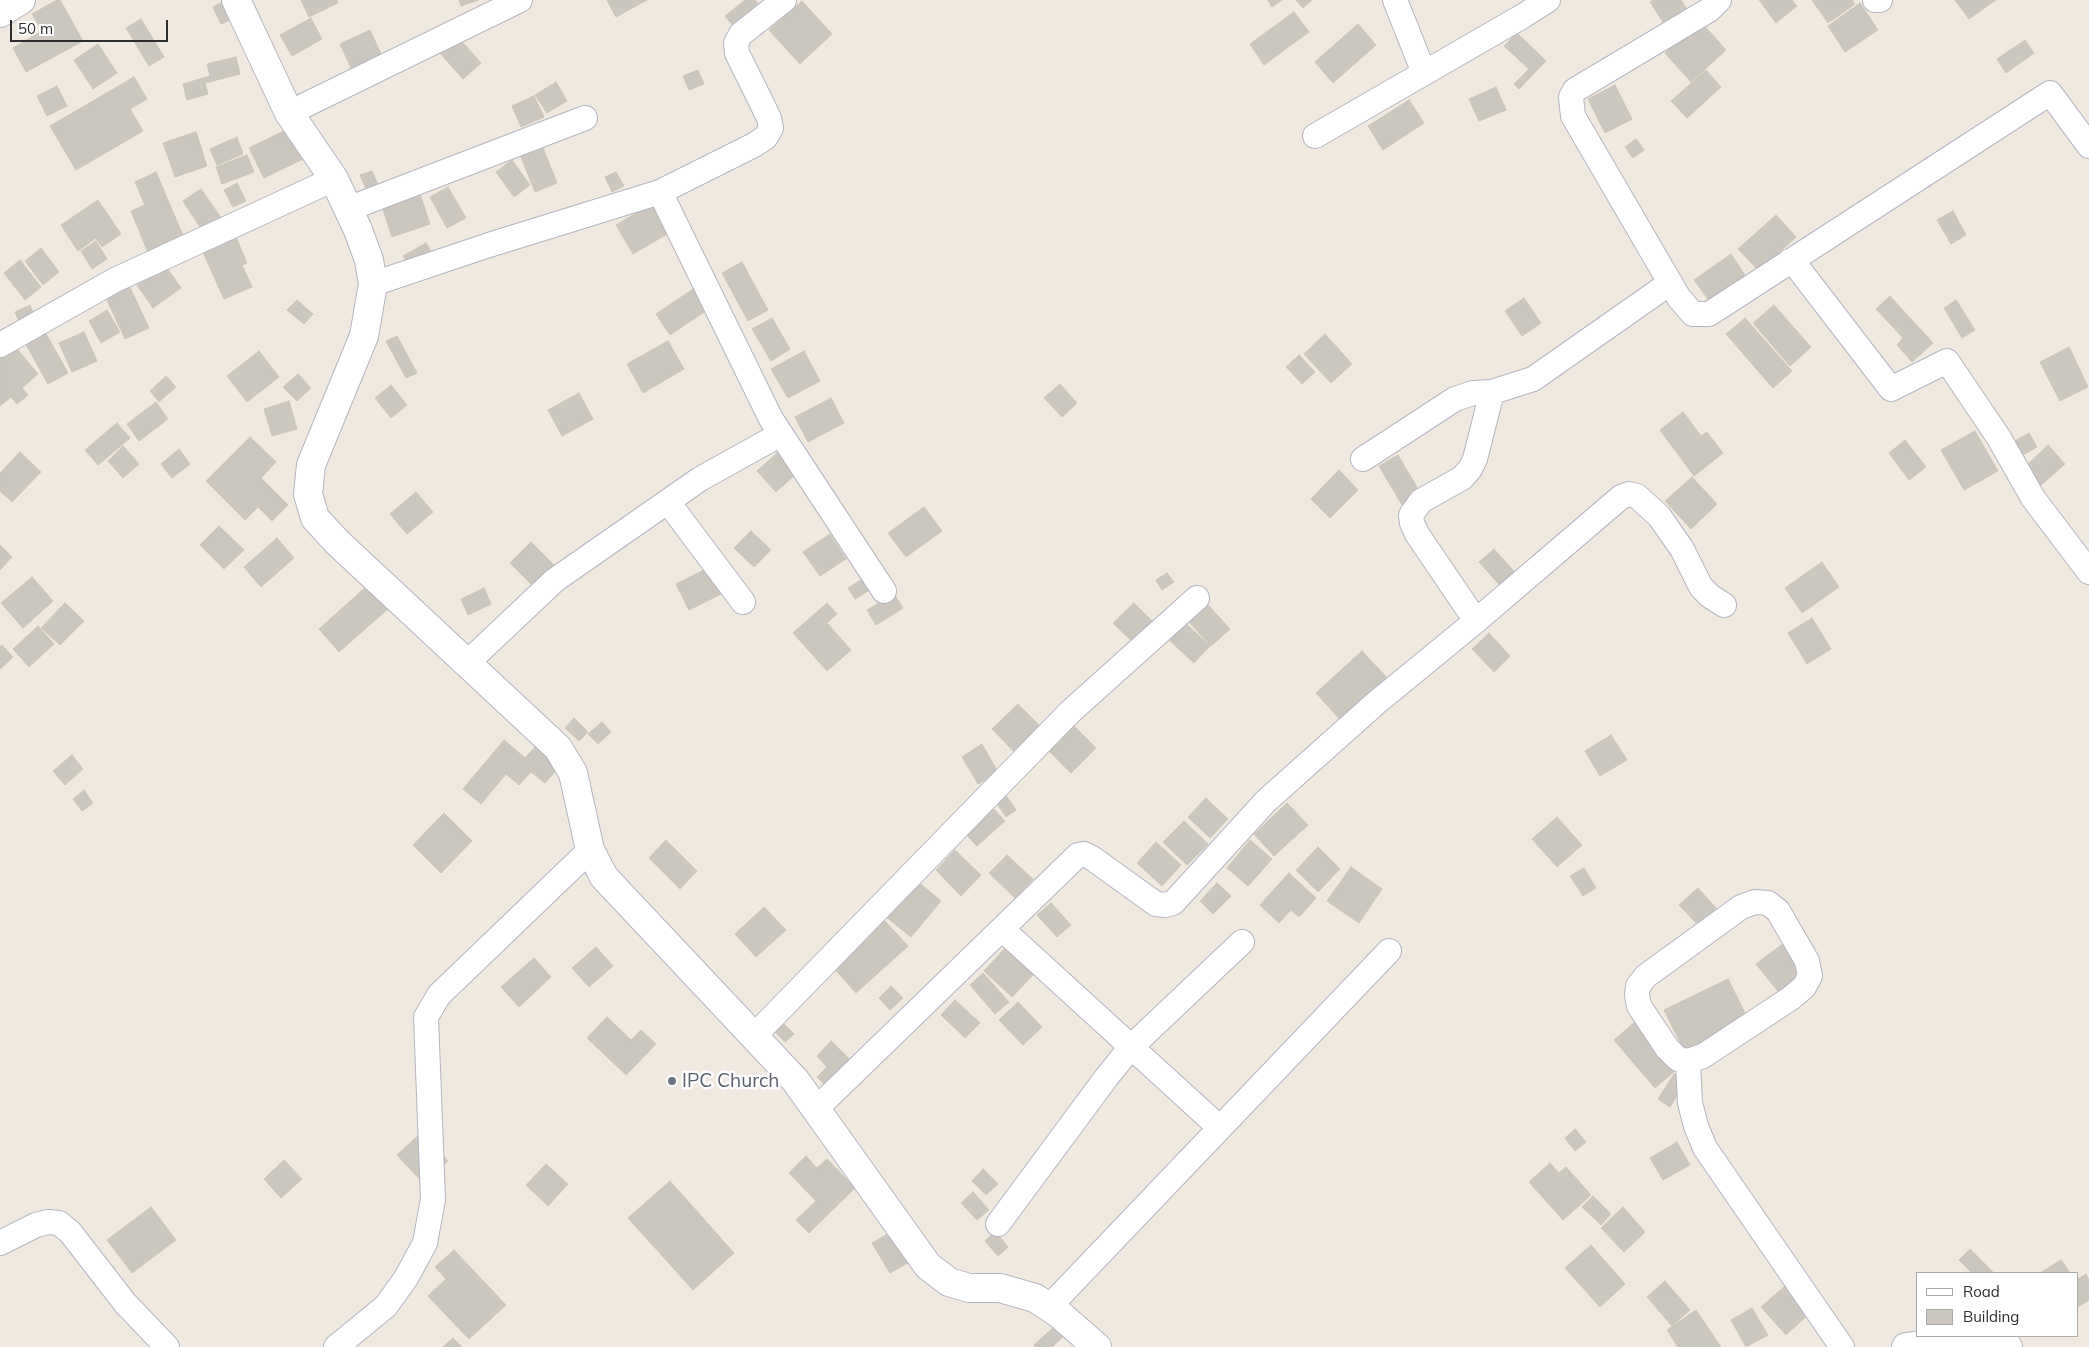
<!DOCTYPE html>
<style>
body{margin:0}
#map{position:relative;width:2089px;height:1347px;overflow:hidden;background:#efe9e0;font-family:Mulish,sans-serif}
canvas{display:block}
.legend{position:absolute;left:1916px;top:1272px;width:162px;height:65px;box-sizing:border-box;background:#fff;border:1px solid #ababab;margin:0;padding:6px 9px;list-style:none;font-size:15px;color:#2e2e2e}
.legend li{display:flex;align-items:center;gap:10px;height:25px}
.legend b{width:25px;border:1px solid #ababab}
.scale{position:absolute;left:10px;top:20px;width:158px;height:22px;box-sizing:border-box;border:2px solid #2e2e2e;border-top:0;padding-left:6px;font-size:15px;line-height:18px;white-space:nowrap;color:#2e2e2e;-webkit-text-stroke:4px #fff;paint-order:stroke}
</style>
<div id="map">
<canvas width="2089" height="1347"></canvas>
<ul class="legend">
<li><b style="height:6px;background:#fff"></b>Road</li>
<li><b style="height:14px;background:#cbc7be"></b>Building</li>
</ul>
<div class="scale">50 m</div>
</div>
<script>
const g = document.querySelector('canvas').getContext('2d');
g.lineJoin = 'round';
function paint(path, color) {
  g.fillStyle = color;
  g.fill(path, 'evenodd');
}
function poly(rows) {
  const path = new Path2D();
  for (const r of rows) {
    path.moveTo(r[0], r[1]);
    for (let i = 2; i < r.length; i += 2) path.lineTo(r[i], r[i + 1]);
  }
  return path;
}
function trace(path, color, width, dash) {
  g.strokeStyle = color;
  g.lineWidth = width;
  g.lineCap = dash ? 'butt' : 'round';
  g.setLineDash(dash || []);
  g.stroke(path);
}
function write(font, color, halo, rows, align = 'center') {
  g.font = font + ' Mulish,sans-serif';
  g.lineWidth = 5;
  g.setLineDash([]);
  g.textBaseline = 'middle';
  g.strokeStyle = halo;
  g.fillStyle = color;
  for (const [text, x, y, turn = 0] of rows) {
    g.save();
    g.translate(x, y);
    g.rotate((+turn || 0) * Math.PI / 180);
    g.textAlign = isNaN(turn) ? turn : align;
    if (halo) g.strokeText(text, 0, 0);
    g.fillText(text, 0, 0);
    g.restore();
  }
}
const building = poly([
 [57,0,60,0,83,41,26,72,13,48,42,31,32,14,57,0],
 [226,0,245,13,221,24,213,7,226,0],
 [301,0,337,0,338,3,309,17,301,0],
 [459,0,479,0,461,6,459,0],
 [607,0,647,0,616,17,607,0],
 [745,0,755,0,764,10,738,32,725,16,745,0],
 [1268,0,1282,0,1272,7,1268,0],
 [1296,0,1312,0,1303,8,1296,0],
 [1653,0,1681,0,1690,14,1667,28,1650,2,1653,0],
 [1759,0,1792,0,1797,6,1776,23,1759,0],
 [1812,0,1852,0,1855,4,1828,23,1812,0],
 [1955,0,1996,0,1969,19,1955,0],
 [802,1,832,34,800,64,769,30,802,1],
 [1860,3,1878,30,1845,52,1828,26,1860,3],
 [1294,12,1309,32,1264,65,1250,44,1294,12],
 [311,18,322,39,292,56,280,35,311,18],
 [141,19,164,57,149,66,126,28,141,19],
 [1701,22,1726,50,1691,82,1665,53,1701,22],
 [1358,24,1376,45,1333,83,1315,62,1358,24],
 [370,30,388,69,358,83,340,44,370,30],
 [1517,33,1546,61,1519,89,1514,84,1529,69,1504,46,1517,33],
 [457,36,481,63,463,79,439,52,457,36],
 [2025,40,2034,53,2006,73,1997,59,2025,40],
 [98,44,117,73,93,89,74,60,98,44],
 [236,57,240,74,205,83,208,94,187,100,183,84,210,76,207,64,236,57],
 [698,70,704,84,689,90,683,76,698,70],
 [1706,70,1721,87,1687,118,1671,101,1706,70],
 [134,77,147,99,130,109,143,131,76,170,50,126,134,77],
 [556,82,567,101,547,113,535,95,556,82],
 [1615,85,1632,119,1605,133,1588,99,1615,85],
 [57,86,67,106,47,116,37,96,57,86],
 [1496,87,1506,110,1479,121,1469,99,1496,87],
 [534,96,544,117,521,127,512,106,534,96],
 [1409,100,1424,123,1383,150,1368,126,1409,100],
 [290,128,305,158,264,178,249,148,290,128],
 [196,132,207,166,175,177,163,143,196,132],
 [237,137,243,154,217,165,210,149,237,137],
 [1636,139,1644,150,1633,158,1625,147,1636,139],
 [543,148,557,183,535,192,521,157,543,148],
 [247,155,254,172,222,184,216,167,247,155],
 [512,160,530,185,514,197,496,172,512,160],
 [372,171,381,192,369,197,360,175,372,171],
 [156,172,185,240,149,255,131,211,145,205,135,182,156,172],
 [616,172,624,186,612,192,605,177,616,172],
 [237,183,246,201,233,207,224,190,237,183],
 [448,187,466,218,447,228,430,197,448,187],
 [201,189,226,225,207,238,183,201,201,189],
 [420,194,430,224,392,237,382,207,420,194],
 [98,200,121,234,102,247,96,238,78,251,61,225,98,200],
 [657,201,674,230,633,254,616,225,657,201],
 [1953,211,1966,235,1951,244,1937,220,1953,211],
 [1776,215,1796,237,1759,271,1738,249,1776,215],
 [235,235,247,263,242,265,252,287,224,299,202,250,235,235],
 [96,241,107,259,92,269,81,251,96,241],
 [426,243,436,260,413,273,403,256,426,243],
 [41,248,59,272,43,285,25,261,41,248],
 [1731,254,1747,278,1711,303,1694,280,1731,254],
 [20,260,41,287,25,300,4,273,20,260],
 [742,262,768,310,748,321,722,273,742,262],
 [165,265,181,288,153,308,137,285,165,265],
 [129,285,149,328,125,339,105,296,129,285],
 [699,285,713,306,670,335,656,314,699,285],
 [1890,296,1933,343,1912,362,1897,345,1903,338,1876,309,1890,296],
 [1524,298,1541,323,1522,336,1505,311,1524,298],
 [297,300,313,314,304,324,287,310,297,300],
 [1956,300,1975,330,1962,338,1944,308,1956,300],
 [30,305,39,325,24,333,15,312,30,305],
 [1774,305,1811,347,1790,366,1753,323,1774,305],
 [107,310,120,332,101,343,89,321,107,310],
 [772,318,790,349,771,361,752,329,772,318],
 [1745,318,1792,371,1773,388,1726,334,1745,318],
 [44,330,68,373,48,384,24,341,44,330],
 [84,332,97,361,72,372,59,343,84,332],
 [1325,334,1352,364,1331,383,1304,354,1325,334],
 [397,336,417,373,406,378,386,341,397,336],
 [668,341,684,369,643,393,627,364,668,341],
 [13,344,38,374,22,388,28,395,17,404,11,397,0,406,0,355,13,344],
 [2069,347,2088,387,2060,401,2040,362,2069,347],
 [259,351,279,377,247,402,227,376,259,351],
 [804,351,820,381,788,398,771,369,804,351],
 [1299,355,1315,372,1302,384,1286,367,1299,355],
 [298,374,311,388,297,401,283,387,298,374],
 [166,376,176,387,159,402,150,391,166,376],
 [1060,384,1077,403,1062,417,1044,398,1060,384],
 [391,385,407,405,391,418,375,398,391,385],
 [579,393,593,419,562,436,548,410,579,393],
 [831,398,844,423,808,442,795,417,831,398],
 [289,401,297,429,272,436,264,409,289,401],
 [156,402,168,419,139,441,127,424,156,402],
 [1683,412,1701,436,1707,432,1723,453,1694,476,1660,430,1683,412],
 [117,423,130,438,98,465,85,450,117,423],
 [1975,431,1998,471,1964,490,1941,450,1975,431],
 [2029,433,2037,447,2023,455,2015,441,2029,433],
 [250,437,276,462,261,478,288,505,272,521,258,507,245,520,206,481,250,437],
 [1905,440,1926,467,1909,480,1889,453,1905,440],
 [2048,445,2065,464,2040,486,2024,468,2048,445],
 [123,446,139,464,123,478,108,461,123,446],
 [179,449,190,464,172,478,161,464,179,449],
 [20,452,41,472,12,502,0,491,0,473,20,452],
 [777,453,796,474,776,492,757,471,777,453],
 [1398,455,1421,494,1402,505,1379,466,1398,455],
 [1339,470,1358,490,1330,518,1311,499,1339,470],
 [1692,477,1717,504,1691,529,1665,501,1692,477],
 [416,492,433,512,407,534,390,514,416,492],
 [924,507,942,531,906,557,888,533,924,507],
 [219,526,244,550,224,569,200,545,219,526],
 [751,531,771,550,754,567,734,548,751,531],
 [830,534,846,559,820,576,803,552,830,534],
 [277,538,294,558,261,587,244,567,277,538],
 [531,542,556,567,535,588,510,563,531,542],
 [0,545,12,557,0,570,0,545],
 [1494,549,1520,578,1505,591,1479,562,1494,549],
 [1822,562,1839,587,1802,613,1785,588,1822,562],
 [708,568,721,594,689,610,676,584,708,568],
 [1167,573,1174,582,1162,590,1156,580,1167,573],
 [32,577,53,601,23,628,1,603,32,577],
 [864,578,871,589,855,599,848,588,864,578],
 [368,585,389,608,339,652,319,629,368,585],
 [484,588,491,604,468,615,461,599,484,588],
 [894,594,903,608,876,625,867,610,894,594],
 [65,603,84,621,60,645,41,628,65,603],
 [827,603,837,614,827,623,851,650,827,671,793,633,827,603],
 [1134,603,1160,629,1140,649,1113,623,1134,603],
 [1207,604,1230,629,1211,646,1188,621,1207,604],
 [1812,618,1831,649,1807,664,1788,633,1812,618],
 [1182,620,1210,646,1194,663,1166,637,1182,620],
 [38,626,54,644,29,667,13,649,38,626],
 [1489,633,1510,656,1494,672,1472,649,1489,633],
 [2,645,13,657,0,669,0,647,2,645],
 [1362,651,1391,682,1344,724,1316,693,1362,651],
 [1018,704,1045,731,1019,757,992,729,1018,704],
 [574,718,588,732,579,741,565,728,574,718],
 [602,722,611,732,598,744,588,734,602,722],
 [1074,726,1096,748,1071,773,1049,751,1074,726],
 [1611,735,1627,760,1600,776,1585,751,1611,735],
 [504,740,525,758,538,744,562,764,545,783,531,772,519,785,506,774,481,804,463,789,504,740],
 [982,744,998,772,978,784,962,757,982,744],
 [72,755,83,769,65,785,53,771,72,755],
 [84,790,93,803,82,811,73,799,84,790],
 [1005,794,1016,810,1006,817,995,801,1005,794],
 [1206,798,1228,819,1210,838,1188,817,1206,798],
 [1287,803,1308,825,1274,856,1254,834,1287,803],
 [992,807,1005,821,977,846,964,832,992,807],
 [444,813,472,841,441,873,413,845,444,813],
 [1557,817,1582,845,1557,867,1532,839,1557,817],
 [1184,821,1208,844,1187,865,1163,842,1184,821],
 [666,840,697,871,680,889,649,858,666,840],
 [1250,840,1272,859,1248,886,1227,868,1250,840],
 [1156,842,1181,865,1162,886,1137,863,1156,842],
 [1318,847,1340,869,1318,892,1296,870,1318,847],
 [955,850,981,875,961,896,936,870,955,850],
 [1007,855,1033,879,1015,898,989,873,1007,855],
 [1351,867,1382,889,1359,923,1327,901,1351,867],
 [1584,868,1596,888,1583,896,1570,876,1584,868],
 [1289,873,1316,898,1299,917,1291,910,1279,923,1260,905,1289,873],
 [916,880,941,901,911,937,886,917,916,880],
 [1217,883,1231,896,1213,914,1200,901,1217,883],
 [1698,888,1718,910,1700,927,1679,905,1698,888],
 [1051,903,1071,925,1057,937,1037,915,1051,903],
 [764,907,786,930,756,957,735,934,764,907],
 [884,920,908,946,856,993,833,967,884,920],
 [1784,943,1807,973,1780,994,1756,964,1784,943],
 [596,947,613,966,589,987,572,968,596,947],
 [1006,947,1034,974,1012,997,984,971,1006,947],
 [534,958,551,977,519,1007,501,987,534,958],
 [983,973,1009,1002,995,1014,970,985,983,973],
 [1728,979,1748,1019,1684,1050,1664,1010,1728,979],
 [891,986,903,998,890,1010,879,998,891,986],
 [955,1000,980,1023,965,1038,941,1015,955,1000],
 [1018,1002,1042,1027,1023,1045,999,1020,1018,1002],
 [607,1017,631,1040,641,1030,656,1044,626,1075,587,1038,607,1017],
 [780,1020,794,1034,785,1042,772,1029,780,1020],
 [1636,1021,1677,1069,1655,1088,1614,1040,1636,1021],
 [831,1041,861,1070,836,1096,817,1077,827,1067,817,1056,831,1041],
 [1674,1074,1686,1081,1670,1107,1658,1099,1674,1074],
 [1575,1129,1586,1142,1575,1151,1565,1138,1575,1129],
 [422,1132,448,1161,424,1184,397,1155,422,1132],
 [1677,1142,1690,1165,1663,1180,1650,1158,1677,1142],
 [806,1156,817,1168,827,1159,855,1188,809,1233,796,1220,816,1201,789,1173,806,1156],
 [284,1160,302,1179,281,1198,264,1179,284,1160],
 [1550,1163,1559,1173,1566,1167,1591,1195,1563,1220,1529,1182,1550,1163],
 [546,1164,568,1184,548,1206,526,1185,546,1164],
 [983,1169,998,1184,986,1195,972,1181,983,1169],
 [670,1181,734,1253,693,1290,628,1218,670,1181],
 [973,1192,989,1210,977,1220,961,1203,973,1192],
 [1593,1196,1611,1214,1601,1225,1582,1207,1593,1196],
 [151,1207,176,1240,132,1273,107,1240,151,1207],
 [1623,1207,1645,1232,1624,1252,1601,1228,1623,1207],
 [893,1231,911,1261,890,1273,872,1243,893,1231],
 [995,1231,1008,1247,998,1256,985,1241,995,1231],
 [1591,1245,1625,1284,1600,1307,1565,1268,1591,1245],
 [1970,1249,1994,1273,1972,1273,1959,1260,1970,1249],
 [454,1250,506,1305,469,1339,428,1296,446,1279,435,1267,454,1250],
 [2061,1260,2070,1273,2040,1273,2061,1260],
 [2086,1274,2089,1280,2089,1300,2078,1307,2078,1279,2086,1274],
 [1665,1281,1690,1310,1672,1326,1647,1297,1665,1281],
 [1785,1286,1810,1313,1786,1335,1761,1307,1785,1286],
 [1752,1308,1768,1335,1746,1347,1731,1320,1752,1308],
 [1696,1310,1721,1347,1678,1347,1667,1330,1696,1310],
 [1056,1325,1065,1335,1052,1347,1036,1347,1034,1345,1056,1325],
 [453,1338,462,1347,443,1347,453,1338]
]);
paint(building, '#cbc7be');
trace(building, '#cbc6b9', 1);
const street = poly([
 [1395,0,1424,73],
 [1719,0,1709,10,1575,90,1571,97,1573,116,1679,298,1693,314,1709,314,2050,93,2089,146],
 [1875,0,1880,0],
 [289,113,520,0],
 [1315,136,1523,16,1548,0],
 [660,192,771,419,884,591],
 [348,209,585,118],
 [1790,261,1795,264,1891,389,1947,361,1999,438,2033,498,2089,572],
 [373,284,489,245,660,192,754,145,766,137,771,128,769,118,737,53,736,43,741,34,784,0],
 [0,345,115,280,334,179],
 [1363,459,1455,399,1473,393,1492,392,1533,379,1670,283],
 [668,502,743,602],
 [1476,621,1417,534,1412,523,1411,515,1421,501,1462,478,1470,469,1475,459,1492,392],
 [467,663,555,580,700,479,781,434],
 [1755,902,1768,903,1778,911,1807,961,1810,976,1804,987,1791,998,1703,1056,1688,1061,1678,1059,1667,1048,1639,1006,1637,995,1638,986,1646,976,1741,907,1755,902],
 [1002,929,1220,1128],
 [754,1036,1070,712,1197,598],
 [1688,1061,1690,1103,1696,1126,1705,1148,1842,1347],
 [816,1109,1078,855,1084,854,1092,858,1156,904,1165,905,1173,903,1266,801,1376,703,1476,621,1621,497,1629,494,1637,496,1659,516,1682,549,1701,587,1710,596,1724,605],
 [998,1224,1106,1078,1131,1047,1242,942],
 [0,1243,36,1225,48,1222,59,1223,70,1232,125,1303,167,1347],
 [1049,1307,1389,951],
 [336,1347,386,1306,406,1278,425,1243,433,1199,426,1017,439,995,590,850]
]);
const secondary = poly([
 [236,0,289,113,334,179,358,230,369,260,373,284,364,336,311,465,308,494,315,518,337,542,558,748,573,773,590,850,604,877,795,1080,928,1266,949,1282,969,1288,1000,1288,1035,1298,1058,1313,1097,1347],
 [0,13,21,0],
 [1906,1347,1957,1340,2008,1347]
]);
trace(street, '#b4b5c1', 26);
trace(secondary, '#b4b5c1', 30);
trace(street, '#fff', 24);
trace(secondary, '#fff', 28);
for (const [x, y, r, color] of [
 [672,1081,5,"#6b7280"]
]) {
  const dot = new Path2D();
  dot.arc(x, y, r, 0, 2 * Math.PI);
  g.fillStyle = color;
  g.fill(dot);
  trace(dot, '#fff', 2);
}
write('19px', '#5b616d', '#fff', [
 ["IPC Church",682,1081]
], 'left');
</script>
